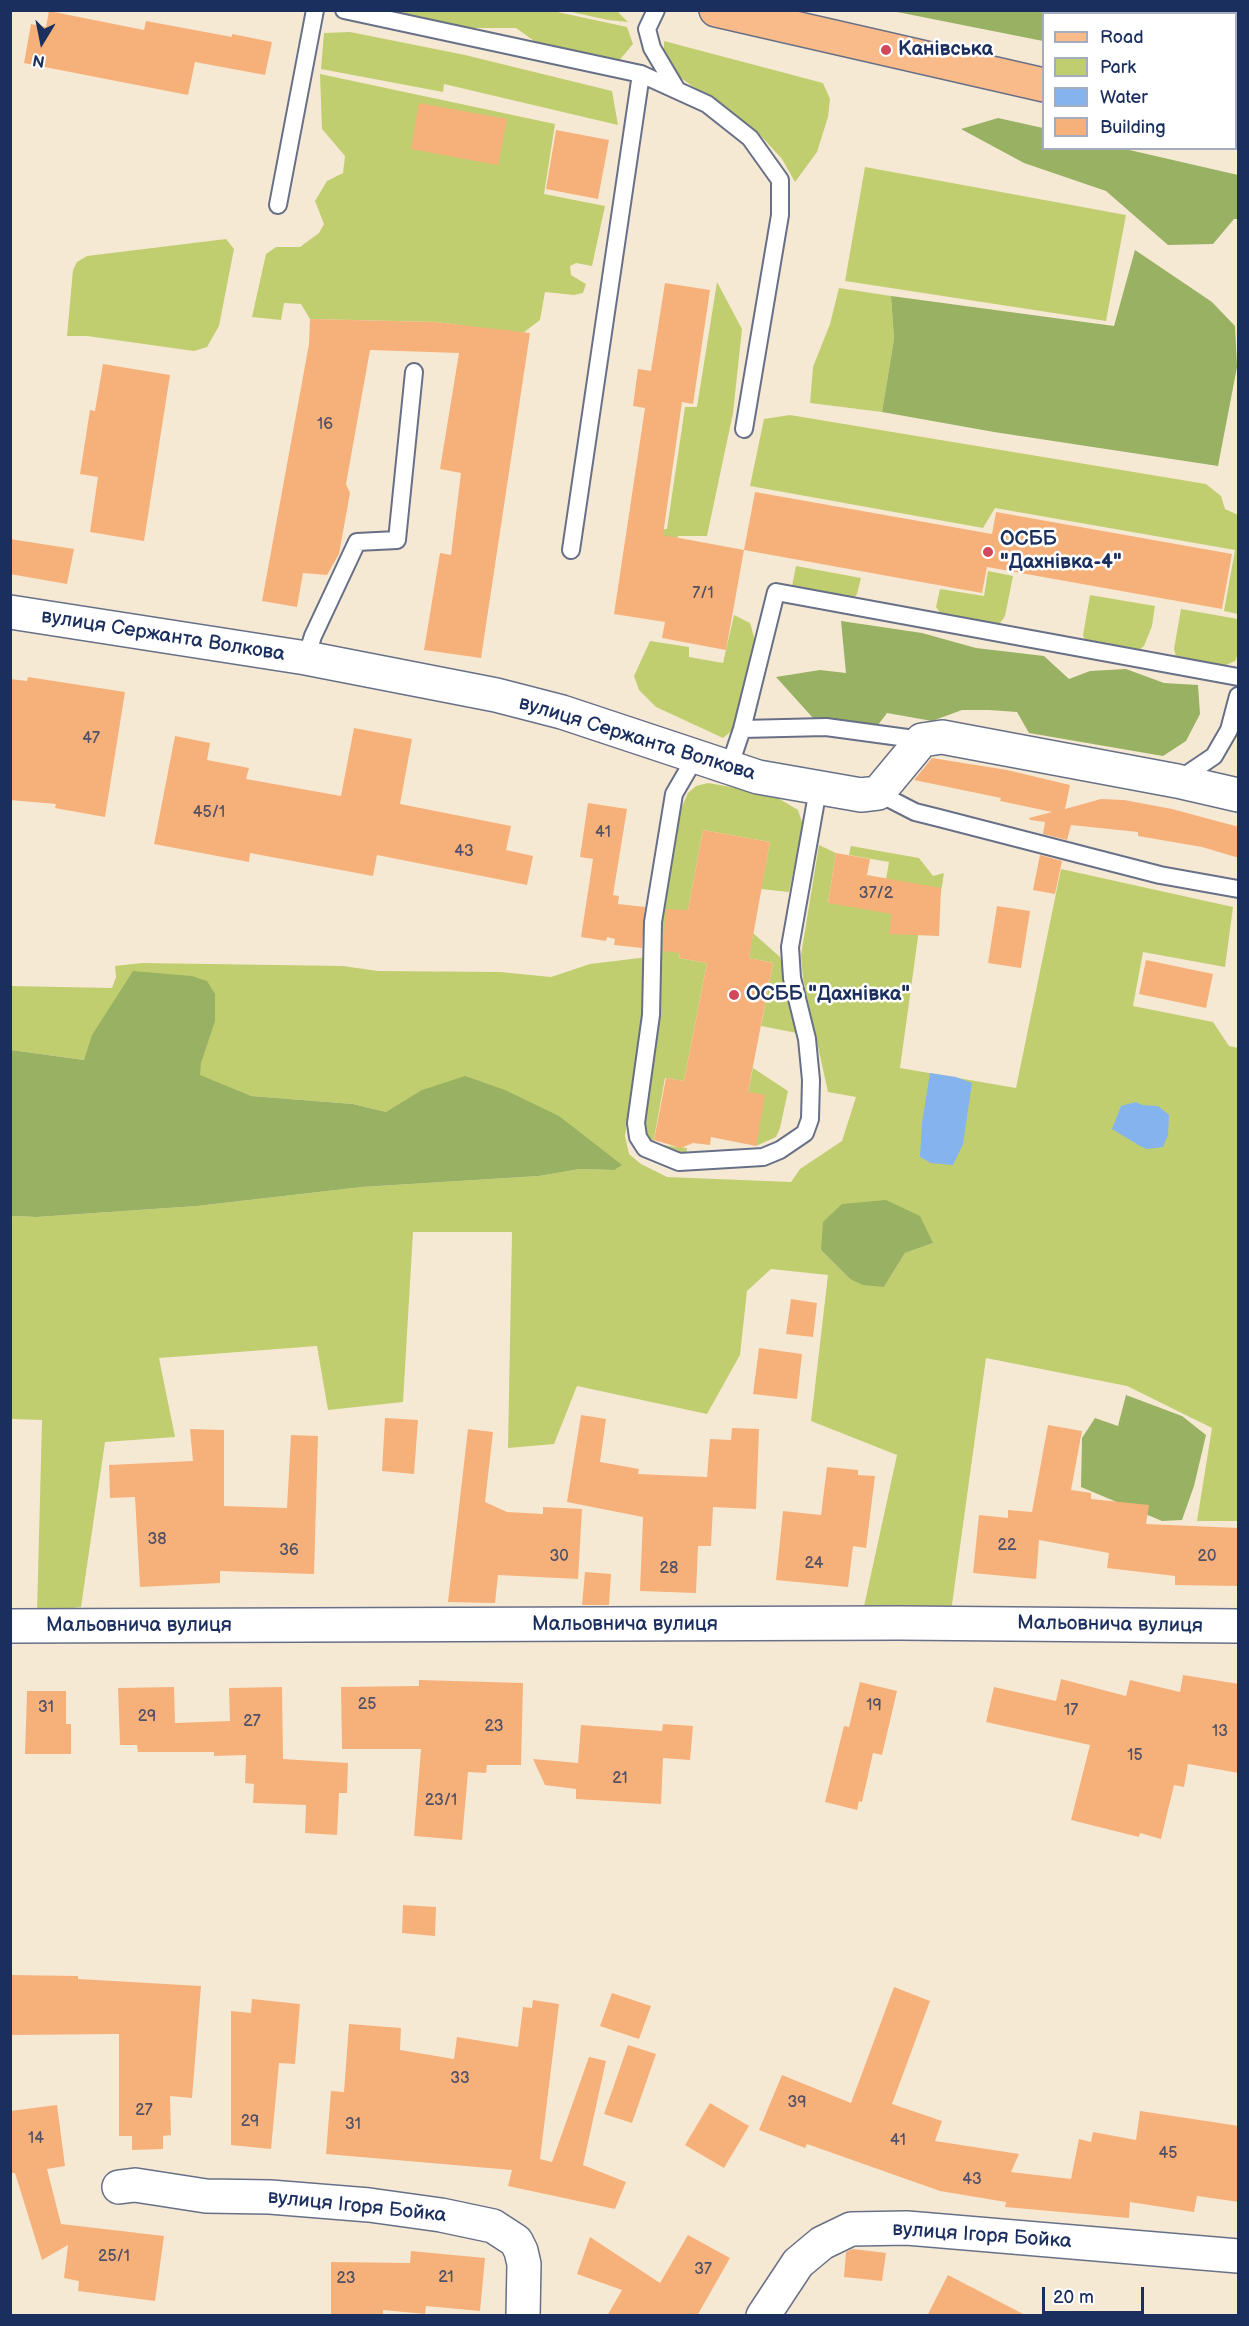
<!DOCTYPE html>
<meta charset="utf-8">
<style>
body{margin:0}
#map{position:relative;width:1249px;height:2326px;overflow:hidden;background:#f6e9d4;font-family:"Balsamiq Sans",sans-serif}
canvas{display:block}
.frame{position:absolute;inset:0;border:12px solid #1b2f5e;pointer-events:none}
.legend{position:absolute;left:1042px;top:12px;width:195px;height:138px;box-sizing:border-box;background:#fff;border:2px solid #a4acbf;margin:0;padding:8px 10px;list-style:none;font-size:18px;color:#1b2f5e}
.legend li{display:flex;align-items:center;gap:12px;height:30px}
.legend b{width:30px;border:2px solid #a4acbf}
.north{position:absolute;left:12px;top:12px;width:60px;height:60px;-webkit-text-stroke:4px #fff;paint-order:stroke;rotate:190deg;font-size:16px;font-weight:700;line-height:24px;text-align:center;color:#1b2f5e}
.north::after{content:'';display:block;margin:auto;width:21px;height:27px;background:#1b2f5e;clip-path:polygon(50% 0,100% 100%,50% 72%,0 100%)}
.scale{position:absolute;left:1042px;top:2287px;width:102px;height:27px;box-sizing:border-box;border:3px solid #1b2f5e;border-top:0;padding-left:8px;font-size:18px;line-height:21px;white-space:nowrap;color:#1b2f5e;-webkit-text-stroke:4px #fff;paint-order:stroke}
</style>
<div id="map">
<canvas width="1249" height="2326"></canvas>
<div class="frame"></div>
<ul class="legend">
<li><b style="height:8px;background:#fabb8b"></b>Road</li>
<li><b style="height:16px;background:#c1ce70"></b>Park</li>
<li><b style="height:16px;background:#84b3ee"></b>Water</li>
<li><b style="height:16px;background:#f6b17b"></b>Building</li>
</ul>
<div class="north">N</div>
<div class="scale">20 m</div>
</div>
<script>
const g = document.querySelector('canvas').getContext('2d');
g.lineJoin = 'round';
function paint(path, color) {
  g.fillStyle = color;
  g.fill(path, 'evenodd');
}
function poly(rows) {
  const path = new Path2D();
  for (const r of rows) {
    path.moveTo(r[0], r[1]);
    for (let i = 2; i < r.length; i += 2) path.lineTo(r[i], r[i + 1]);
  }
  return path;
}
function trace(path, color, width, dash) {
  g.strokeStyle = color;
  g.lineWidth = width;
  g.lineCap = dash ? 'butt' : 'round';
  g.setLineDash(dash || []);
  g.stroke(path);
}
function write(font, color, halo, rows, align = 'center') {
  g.font = font + ' "Balsamiq Sans",sans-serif';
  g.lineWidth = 5;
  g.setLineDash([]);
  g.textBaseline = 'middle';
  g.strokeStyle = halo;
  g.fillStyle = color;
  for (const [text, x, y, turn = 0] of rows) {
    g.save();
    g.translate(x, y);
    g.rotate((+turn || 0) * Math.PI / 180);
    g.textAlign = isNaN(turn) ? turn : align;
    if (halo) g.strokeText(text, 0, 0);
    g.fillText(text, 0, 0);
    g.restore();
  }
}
paint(poly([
 [376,11,553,11,627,27,633,44,617,63,548,51,516,28,464,28],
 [567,11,617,11,628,22,608,20],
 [350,32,465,55,612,91,618,125,444,84,443,92,321,69,324,33],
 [664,41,823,83,830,99,828,117,817,152,795,182,782,159,761,136,674,73,664,53],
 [320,74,555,124,544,194,605,206,592,266,576,263,570,266,571,275,586,284,583,293,574,295,545,292,540,320,523,333,436,322,310,319,301,304,284,303,281,320,252,317,266,254,276,247,300,247,319,233,324,224,315,201,327,181,343,173,345,156,322,129],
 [865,167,1126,215,1106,321,845,281],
 [226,239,234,249,219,326,207,347,194,351,87,336,67,336,73,270,77,262,87,256],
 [717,282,742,329,733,413,707,536,678,536,662,614,658,530,667,529,685,407,697,407],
 [839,288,891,296,894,339,882,412,810,403,813,367,830,324],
 [790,415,1206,484,1221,496,1225,509,1238,515,1238,614,1224,611,1235,550,995,508,983,528,750,486,764,419],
 [796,566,861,578,857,594,851,601,799,591,792,586],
 [988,571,1013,576,1005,616,1000,623,990,627,945,620,936,607,940,589,984,596],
 [1090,595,1155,606,1152,626,1144,646,1137,652,1086,645,1083,635],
 [1181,609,1238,619,1238,654,1235,661,1217,669,1177,660,1174,649],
 [734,615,750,623,755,640,735,728,723,738,656,707,639,690,634,676,650,641,689,647,689,657,723,663],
 [708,783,771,794,798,810,803,825,789,892,761,889,770,842,703,830,679,958,707,963,684,1081,665,1078,653,1144,687,1148,686,1156,660,1155,644,1135,655,1028,663,902,679,813,688,793,696,786],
 [819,845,836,853,828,903,886,879,889,862,849,855,851,846,919,858,933,876,944,873,940,898,920,898,918,937,900,1068,1016,1088,1061,869,1233,907,1225,967,1143,952,1133,1006,1213,1022,1229,1046,1238,1048,1238,1521,1197,1521,1212,1428,1127,1386,986,1358,951,1612,863,1611,897,1455,811,1421,828,1275,771,1269,747,1291,740,1355,707,1414,577,1386,554,1444,508,1448,512,1232,413,1232,403,1402,328,1410,317,1346,159,1358,175,1437,105,1442,81,1607,37,1613,42,1420,11,1419,11,1216,37,1217,197,1206,362,1187,539,1176,580,1169,614,1170,400,1105,386,1112,353,1104,251,1096,84,1060,11,1050,11,986,112,988,116,977,115,966,142,963,343,966,378,971,500,972,551,977,590,964,648,957,644,1011,625,1136,629,1154,641,1164,667,1177,791,1182,800,1169,842,1141,856,1097,828,1092,803,979,801,955],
 [933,1243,905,1253,884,1287,850,1279,821,1250],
 [753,933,780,957,797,1033,761,1026,773,963,749,958],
 [753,1068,788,1091,780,1128,776,1137,756,1146,748,1092]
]), '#c1ce70');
paint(poly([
 [892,11,1238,11,1238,80,1236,80,1236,14,1044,14,1043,41],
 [998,118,1043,128,1044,148,1125,149,1238,175,1238,219,1234,219,1213,244,1168,245,1106,191,1024,163,961,129],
 [1135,250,1212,302,1235,326,1237,367,1218,466,994,432,882,412,894,339,891,296,1114,326],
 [841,621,922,633,976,648,1044,656,1069,679,1090,671,1126,669,1164,683,1198,685,1200,714,1186,741,1163,756,1029,733,1017,712,989,710,962,710,932,721,887,713,866,741,813,718,776,677,820,670,846,673],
 [133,971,192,976,207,981,215,994,215,1021,201,1063,200,1075,251,1096,353,1104,386,1112,422,1090,465,1076,505,1090,559,1116,622,1165,614,1170,580,1169,539,1176,362,1187,197,1206,37,1217,11,1216,11,1050,84,1060,92,1035],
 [886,1200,920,1216,933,1243,905,1253,884,1287,863,1285,850,1279,821,1250,823,1222,842,1204],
 [1126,1395,1182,1416,1206,1435,1194,1486,1182,1520,1162,1521,1081,1487,1082,1438,1095,1418,1118,1426]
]), '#98b162');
paint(poly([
 [930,1073,956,1077,972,1083,963,1144,953,1165,931,1163,920,1157,922,1123],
 [1136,1102,1142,1105,1158,1106,1169,1115,1168,1135,1163,1147,1147,1149,1140,1146,1112,1129,1121,1106]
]), '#84b3ee');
paint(poly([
 [49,11,144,30,146,21,232,37,232,34,272,42,265,75,195,62,188,95,24,63,31,24,46,27],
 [419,103,507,119,498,165,411,149],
 [556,130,609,140,598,199,546,189],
 [665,283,710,290,693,404,682,402,663,535,744,550,726,650,662,638,665,622,614,614,645,408,633,406,638,369,651,371],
 [310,319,436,322,530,333,481,658,424,650,440,553,451,555,461,473,440,469,459,353,370,350,346,484,350,493,339,554,327,575,303,573,297,607,262,601,309,344],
 [103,364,170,375,144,541,90,532,98,477,80,474,90,410,95,411],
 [755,492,992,534,996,512,1232,554,1222,609,987,567,982,593,744,550],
 [10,539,74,549,67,584,10,574],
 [28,677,125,692,105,817,55,808,56,804,10,800,10,679,27,681],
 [354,728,412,739,400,804,511,826,506,850,533,856,527,885,377,855,373,876,250,853,249,862,154,844,175,736,210,743,207,760,249,768,246,779,341,796],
 [932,758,1007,770,1070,785,1065,809,1101,799,1124,800,1172,809,1239,827,1239,858,1202,847,1138,836,1138,832,1071,825,1067,840,1043,834,1045,822,1030,820,1029,818,1052,812,1000,801,1001,798,914,780],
 [588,803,627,809,613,895,619,896,618,904,645,907,642,948,614,945,615,939,607,937,606,941,581,937,593,859,580,857],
 [703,830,770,842,749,958,773,963,748,1092,765,1095,756,1146,711,1137,710,1145,693,1143,681,1148,654,1140,666,1078,684,1081,707,963,679,958,680,953,663,951,666,909,688,910],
 [836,853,870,859,867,875,941,888,939,936,889,934,892,914,828,903],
 [1040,855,1062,861,1055,894,1033,890],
 [997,906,1030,911,1021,968,988,963],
 [1146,960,1213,974,1206,1008,1139,994],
 [791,1299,817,1303,813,1337,786,1334],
 [759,1348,802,1354,797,1399,753,1394],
 [581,1415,606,1419,600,1462,639,1469,638,1474,707,1477,710,1439,731,1440,732,1428,759,1429,756,1509,713,1507,711,1546,698,1546,696,1593,640,1591,643,1517,567,1502],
 [385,1418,418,1420,414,1474,382,1471],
 [1048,1425,1082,1431,1071,1490,1091,1493,1091,1499,1149,1505,1146,1524,1239,1528,1239,1586,1175,1585,1175,1576,1107,1568,1109,1553,1039,1540,1036,1579,973,1573,979,1515,1008,1518,1008,1510,1032,1512],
 [190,1429,224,1430,224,1506,287,1508,291,1435,318,1436,314,1574,220,1571,220,1583,140,1587,135,1497,110,1498,109,1465,193,1461],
 [468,1429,493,1432,485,1502,507,1512,543,1514,543,1507,582,1509,578,1579,498,1575,495,1603,448,1602],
 [827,1467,858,1470,858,1475,875,1476,866,1548,853,1546,848,1587,776,1580,783,1511,821,1515],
 [585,1572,611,1574,609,1605,582,1605],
 [1183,1675,1239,1684,1239,1773,1188,1764,1184,1787,1174,1785,1161,1839,1140,1833,1139,1837,1071,1820,1090,1745,986,1722,994,1687,1056,1701,1061,1679,1126,1696,1130,1680,1180,1692],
 [419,1680,523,1683,521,1765,487,1765,486,1773,468,1772,462,1840,414,1836,421,1749,342,1749,341,1687,419,1686],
 [860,1682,897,1691,882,1755,873,1753,862,1802,859,1801,857,1810,825,1802,844,1726,849,1727],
 [174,1687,175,1723,230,1721,229,1688,282,1687,283,1759,348,1763,347,1793,339,1793,337,1835,305,1833,306,1805,253,1803,254,1784,245,1783,246,1755,214,1756,214,1752,138,1752,137,1745,120,1745,118,1688],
 [27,1691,66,1691,66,1724,71,1724,71,1754,25,1754],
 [663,1724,693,1726,690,1760,663,1758,661,1804,576,1799,576,1789,545,1785,533,1759,578,1763,581,1725,662,1731],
 [403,1905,436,1907,435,1936,402,1933],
 [11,1975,78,1976,78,1979,201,1986,192,2098,170,2096,171,2135,163,2136,163,2149,132,2150,132,2136,119,2136,119,2034,11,2035],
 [894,1987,930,2001,892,2104,942,2121,935,2141,1019,2154,1011,2172,1071,2179,1079,2139,1091,2142,1093,2132,1136,2140,1140,2111,1239,2126,1239,2202,1197,2196,1194,2212,1130,2202,1129,2218,1005,2207,1006,2202,940,2191,807,2144,805,2148,759,2130,782,2075,851,2103],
 [612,1993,651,2006,639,2039,600,2026],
 [252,1999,300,2004,295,2064,279,2063,271,2149,231,2145,231,2011,251,2013],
 [533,2000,559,2004,540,2159,552,2162,589,2057,606,2061,583,2165,626,2182,615,2209,508,2186,512,2170,326,2154,331,2091,344,2092,349,2024,401,2028,400,2050,454,2059,457,2037,518,2047,523,2007,532,2008],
 [628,2045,656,2054,632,2123,604,2114],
 [710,2103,749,2126,724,2168,685,2145],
 [57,2105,65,2166,47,2169,61,2224,164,2236,155,2301,78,2291,79,2281,64,2278,68,2245,42,2260,15,2173,10,2173,10,2111],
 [688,2235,730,2258,697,2316,607,2316,622,2290,577,2274,590,2237,660,2283],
 [853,2249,886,2253,882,2281,844,2277,846,2252],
 [411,2251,485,2258,480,2311,426,2306,425,2314,383,2310,383,2316,331,2316,331,2262,410,2263],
 [948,2275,1027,2316,927,2316]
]), '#f6b17b');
const lane = poly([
 [344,10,641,74,707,104,750,138,780,180,780,215,744,429],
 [656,10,647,29,652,48,677,90],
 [278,205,315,10],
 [571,550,641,74],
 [306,658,313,636,357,542,397,540,414,372],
 [742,729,826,727,922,740],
 [696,756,674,794,653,922,651,1015,636,1123,638,1137,645,1148,679,1162,763,1157,780,1150,805,1133,810,1119,811,1080,807,1039,792,978,790,947,818,789],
 [729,768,742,729,776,592,1238,677],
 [1177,781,1214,756,1229,730,1238,696],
 [878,793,915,812,939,818,1160,875,1238,889]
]);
const street = poly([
 [10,612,306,658,496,695,562,712,758,777,861,795,878,793,922,740,942,737,1177,781,1238,795],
 [10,1626,899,1623,1238,1626],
 [119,2187,135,2185,206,2196,270,2197,369,2205,441,2215,493,2226,516,2241,521,2251,524,2264,523,2316],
 [763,2316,798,2263,822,2243,851,2229,907,2228,1238,2256]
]);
const primary = poly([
 [716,10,1044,85],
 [1236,128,1238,129]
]);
trace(lane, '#687087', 20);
trace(street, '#687087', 36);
trace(primary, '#687087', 36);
trace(lane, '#fff', 16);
trace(street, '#fff', 33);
trace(primary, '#fabb8b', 33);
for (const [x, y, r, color] of [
 [886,50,6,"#d1495b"],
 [988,552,6,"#d1495b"],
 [734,995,6,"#d1495b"]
]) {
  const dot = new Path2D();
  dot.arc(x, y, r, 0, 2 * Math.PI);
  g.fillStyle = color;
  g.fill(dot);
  trace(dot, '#fff', 2);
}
write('16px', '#525065', null, [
 ["16",325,425],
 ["7/1",703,594],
 ["47",91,739],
 ["45/1",209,813],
 ["41",603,833],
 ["43",464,852],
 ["37/2",876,894],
 ["38",157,1540],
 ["22",1007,1546],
 ["36",289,1551],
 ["30",559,1557],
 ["20",1207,1557],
 ["24",814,1564],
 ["28",669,1569],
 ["25",367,1705],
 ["19",874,1706],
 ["31",46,1708],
 ["17",1071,1711],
 ["29",147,1717],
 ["27",252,1722],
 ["23",494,1727],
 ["13",1220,1732],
 ["15",1135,1756],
 ["21",620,1779],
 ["23/1",441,1801],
 ["33",460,2079],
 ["39",797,2103],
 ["27",144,2111],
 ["29",250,2122],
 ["31",353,2125],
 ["14",36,2139],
 ["41",898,2141],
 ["45",1168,2154],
 ["43",972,2180],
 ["25/1",114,2257],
 ["37",703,2270],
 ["21",446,2278],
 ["23",346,2279]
]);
write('bold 20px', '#1b2f5e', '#fff', [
 ["Канівська",898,50],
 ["ОСББ",1000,540],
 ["\"Дахнівка-4\"",1000,563],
 ["ОСББ \"Дахнівка\"",746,995]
], 'left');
write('20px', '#1b2f5e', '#fff', [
 ["вулиця Сержанта Волкова",163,636,9],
 ["вулиця Сержанта Волкова",637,739,17],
 ["Мальовнича вулиця",625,1625],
 ["Мальовнича вулиця",1110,1625,1],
 ["Мальовнича вулиця",139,1626],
 ["вулиця Ігоря Бойка",357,2207,6],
 ["вулиця Ігоря Бойка",982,2236,4]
]);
</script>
